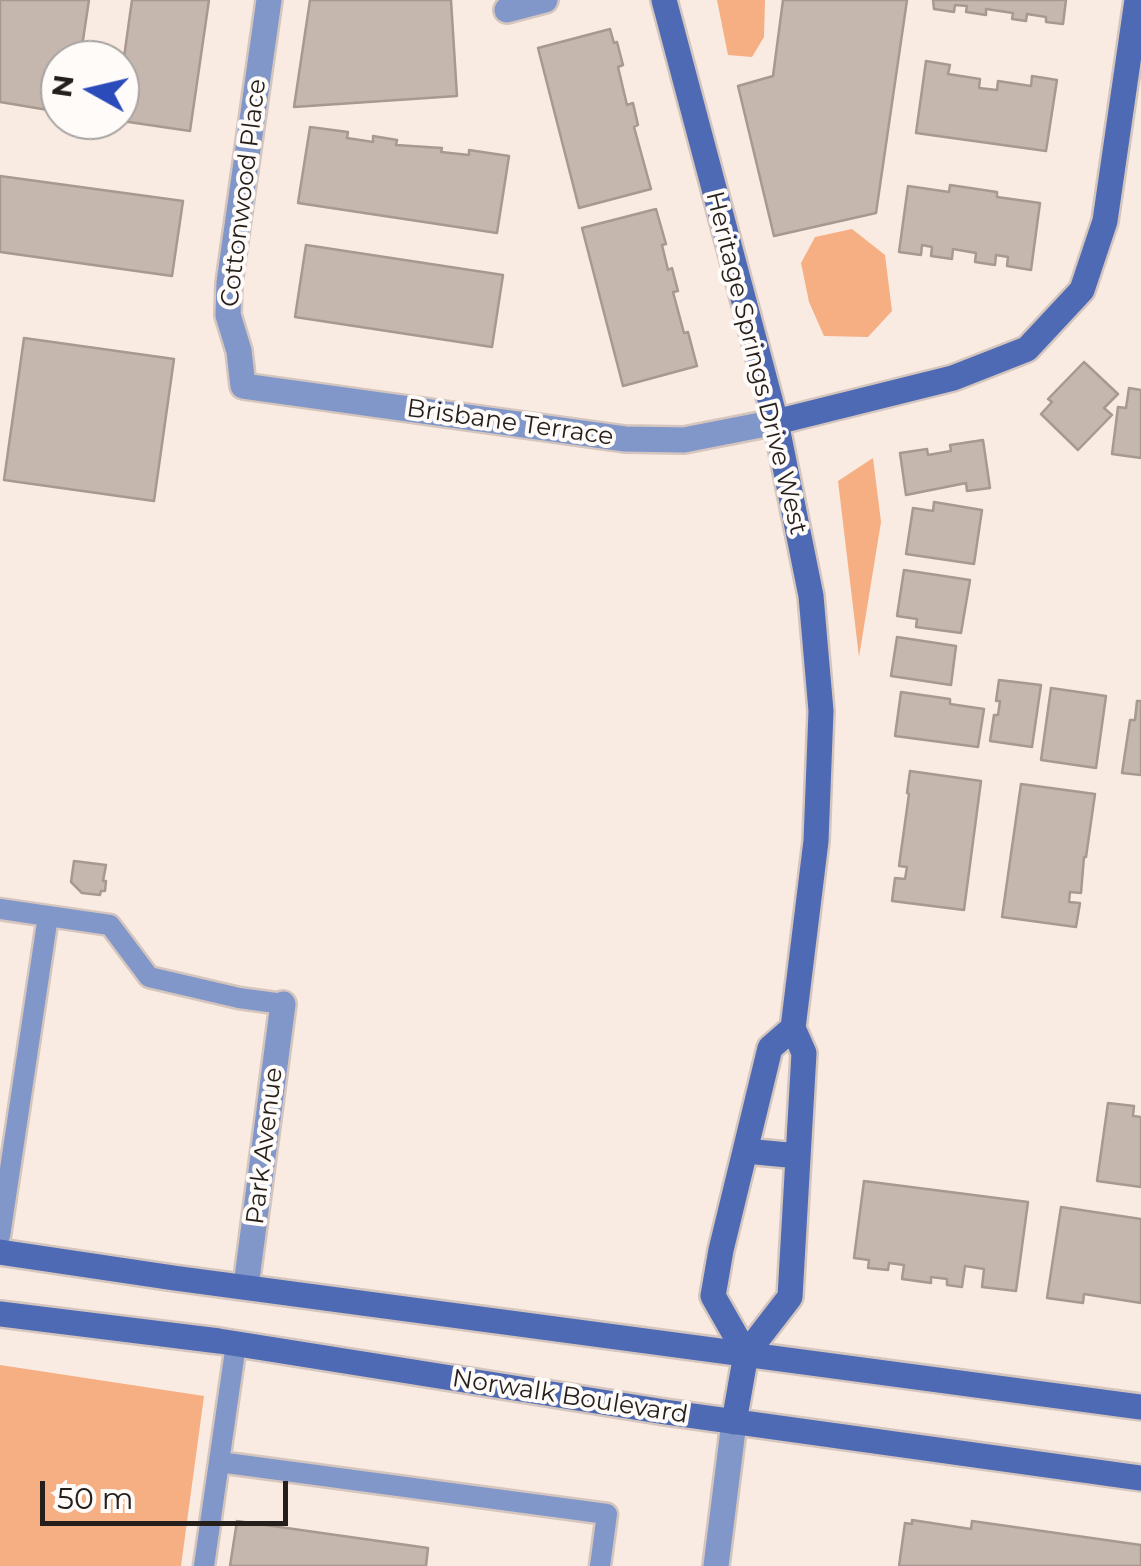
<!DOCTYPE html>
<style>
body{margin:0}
#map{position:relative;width:1141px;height:1566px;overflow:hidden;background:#faebe2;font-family:Montserrat,sans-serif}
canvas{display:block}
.north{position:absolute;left:40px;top:40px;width:100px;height:100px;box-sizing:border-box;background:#fefbf9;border:2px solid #a7a3a1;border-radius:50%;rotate:278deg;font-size:28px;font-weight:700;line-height:40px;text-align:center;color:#251f1c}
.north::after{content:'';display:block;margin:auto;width:35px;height:45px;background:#2b4bbb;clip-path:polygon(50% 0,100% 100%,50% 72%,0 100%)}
.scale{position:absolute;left:40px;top:1481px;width:248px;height:45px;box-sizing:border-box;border:5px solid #251f1c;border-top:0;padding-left:12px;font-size:30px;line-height:35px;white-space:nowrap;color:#251f1c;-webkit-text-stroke:8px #fefbf9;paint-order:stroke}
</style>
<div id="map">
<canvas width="1141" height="1566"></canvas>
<div class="north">N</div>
<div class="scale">50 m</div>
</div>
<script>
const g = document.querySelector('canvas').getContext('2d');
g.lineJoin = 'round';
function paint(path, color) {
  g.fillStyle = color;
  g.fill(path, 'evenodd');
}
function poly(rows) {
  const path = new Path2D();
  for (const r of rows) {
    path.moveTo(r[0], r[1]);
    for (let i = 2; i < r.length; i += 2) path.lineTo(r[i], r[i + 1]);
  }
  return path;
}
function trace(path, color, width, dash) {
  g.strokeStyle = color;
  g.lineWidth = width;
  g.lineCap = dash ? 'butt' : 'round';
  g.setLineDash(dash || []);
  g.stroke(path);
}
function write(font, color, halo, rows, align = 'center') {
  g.font = font + ' Montserrat,sans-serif';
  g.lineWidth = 8;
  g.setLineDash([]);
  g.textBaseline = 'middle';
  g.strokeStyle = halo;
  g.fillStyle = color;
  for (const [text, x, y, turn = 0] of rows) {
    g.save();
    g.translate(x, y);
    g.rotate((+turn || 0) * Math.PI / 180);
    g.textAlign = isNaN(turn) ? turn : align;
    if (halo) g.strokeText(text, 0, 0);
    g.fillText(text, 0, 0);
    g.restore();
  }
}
paint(poly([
 [717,0,765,0,764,37,752,57,728,55],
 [852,229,885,255,892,311,868,337,824,336,809,302,801,263,815,237],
 [873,458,881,522,859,657,838,481],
 [0,1365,204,1396,181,1566,0,1566]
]), '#f6ae83');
const building = poly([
 [0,0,89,0,80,60,60,60,60,112,0,102,0,0],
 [132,0,209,0,190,131,115,120,120,120,120,86,132,0],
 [310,0,451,0,457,96,294,107,310,0],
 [783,0,907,0,876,213,774,236,738,86,773,76,783,0],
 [933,0,1066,0,1063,24,1046,22,1046,17,1027,14,1026,21,1012,19,1013,13,986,9,986,15,966,12,967,6,955,5,954,12,934,9,933,0],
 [610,29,614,43,617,42,623,65,618,67,627,105,633,103,638,125,634,127,651,189,579,208,538,48,610,29],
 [926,61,950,65,948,74,980,79,979,88,997,90,998,81,1031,86,1032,76,1057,80,1046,151,916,133,926,61],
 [310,127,348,132,347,138,373,142,373,136,397,140,396,145,442,148,441,152,469,155,469,150,509,156,497,233,298,203,310,127],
 [0,176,183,201,172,276,0,252,0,176],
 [950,185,997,192,997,197,1040,203,1031,270,1007,266,1008,257,996,255,995,265,975,262,976,253,953,249,952,259,931,256,932,247,922,245,921,255,899,252,908,186,949,192,950,185],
 [656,209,666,244,662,245,668,270,672,268,678,291,673,292,684,333,688,332,697,366,623,386,582,228,656,209],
 [306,245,503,275,492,347,295,317,306,245],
 [24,338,174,359,154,501,4,480,24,338],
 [1084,362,1118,394,1104,408,1112,415,1078,450,1041,414,1052,402,1048,399,1084,362],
 [1129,388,1141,390,1141,458,1112,454,1118,407,1126,408,1129,388],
 [983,440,990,488,967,491,966,483,906,495,900,453,927,449,928,455,951,451,950,445,983,440],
 [934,502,982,510,974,564,906,554,913,508,933,511,934,502],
 [904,570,970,580,961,633,916,627,917,619,897,616,904,570],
 [897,637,956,646,951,685,891,676,897,637],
 [999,680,1041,685,1032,747,990,741,994,715,998,715,1000,701,996,701,999,680],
 [1051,688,1106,696,1096,768,1041,760,1051,688],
 [901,692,950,699,950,704,984,709,978,747,895,736,901,692],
 [1137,701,1141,701,1141,775,1122,773,1130,720,1135,720,1137,701],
 [910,771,981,781,964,910,892,901,895,878,905,879,907,867,899,866,909,794,907,793,910,771],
 [1021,784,1095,794,1086,857,1084,857,1081,893,1070,892,1069,902,1080,903,1076,927,1002,917,1021,784],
 [74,861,106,865,103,881,106,881,105,891,101,891,100,895,82,893,71,882,74,861],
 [1108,1103,1134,1106,1133,1116,1141,1117,1141,1187,1097,1181,1108,1103],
 [864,1181,1028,1202,1016,1291,982,1287,984,1269,965,1266,962,1287,947,1285,947,1279,931,1277,931,1283,902,1279,904,1265,889,1263,888,1270,868,1268,869,1260,854,1258,864,1181],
 [1061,1207,1141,1219,1141,1303,1084,1294,1083,1303,1047,1298,1061,1207],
 [912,1520,971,1529,972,1521,1141,1545,1141,1566,899,1566,905,1523,912,1524,912,1520],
 [237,1521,428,1548,426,1566,230,1566,237,1521]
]);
paint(building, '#c5b7ae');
trace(building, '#a79890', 2.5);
const lane = poly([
 [0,909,48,916],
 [0,1236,48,916,110,925,149,977,239,998,283,1004],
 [219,1462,236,1344],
 [204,1566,219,1462,607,1514,600,1566]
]);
const street = poly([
 [269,0,229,283,228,315,239,351,243,386,625,439,684,440,776,422],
 [507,10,545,0],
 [246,1286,283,1004],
 [716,1566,734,1422]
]);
const secondary = poly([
 [664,0,776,422,811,596,821,711,816,841,793,1028,804,1053,790,1297,746,1354,734,1422],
 [776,422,953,378,1027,349,1082,290,1105,221,1137,0],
 [746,1151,798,1156],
 [0,1252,174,1278,1141,1407],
 [0,1314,219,1341,665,1412,1141,1478],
 [746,1354,713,1296,721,1250,770,1048,793,1028]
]);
trace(lane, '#d4c6be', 25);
trace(street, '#d4c6be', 30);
trace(secondary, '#d4c6be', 30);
trace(lane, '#8196c9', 20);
trace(street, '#8196c9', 25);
trace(secondary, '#4f6ab4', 25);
write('25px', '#251f1c', '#fefbf9', [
 ["Cottonwood Place",244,193,-83],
 ["Heritage Springs Drive West",756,363,76],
 ["Brisbane Terrace",510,423,8],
 ["Park Avenue",265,1146,-83],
 ["Norwalk Boulevard",570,1397,9]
]);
</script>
